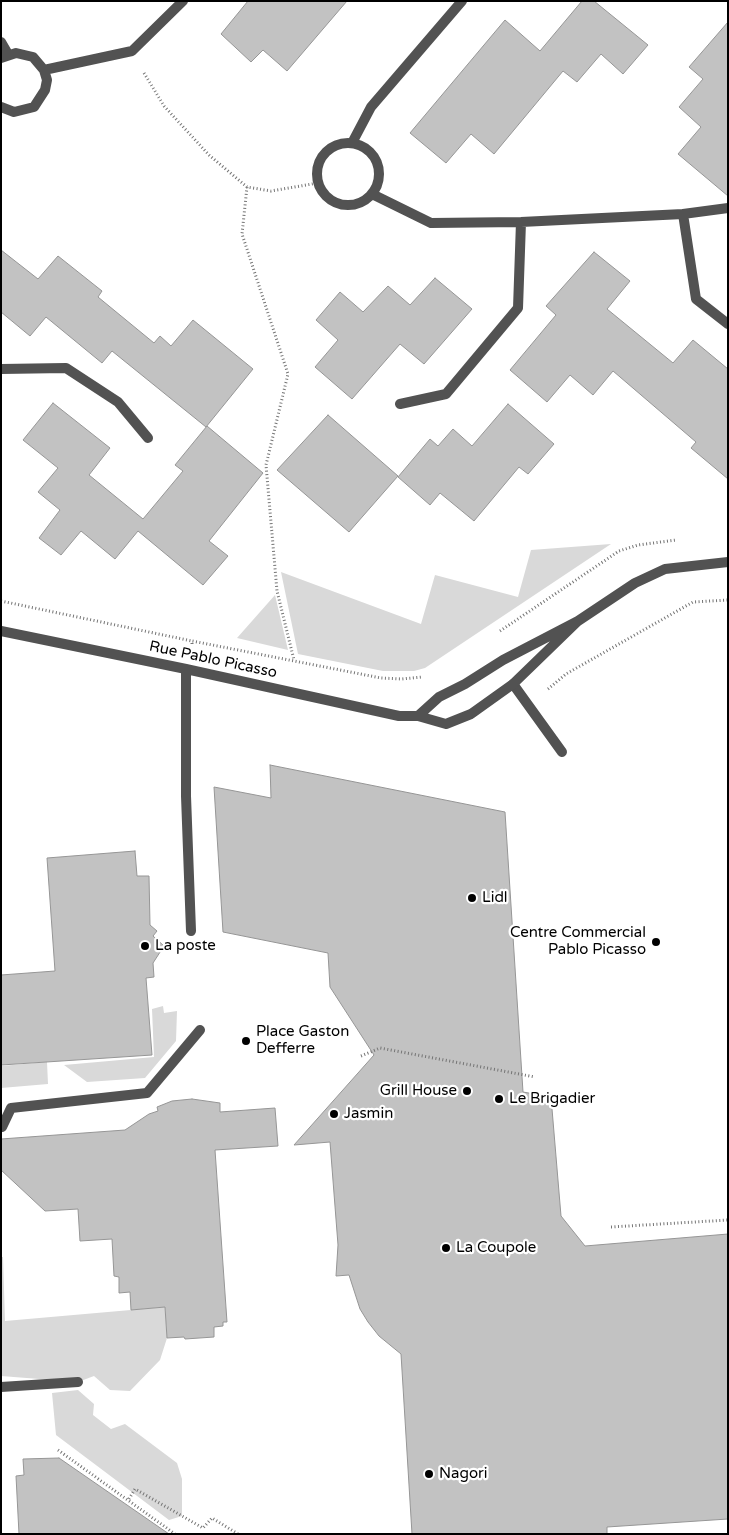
<!DOCTYPE html>
<style>
body{margin:0}
#map{position:relative;width:729px;height:1535px;overflow:hidden;background:#fff;font-family:"Varela Round",sans-serif}
canvas{display:block}
.frame{position:absolute;inset:0;border:2px solid #000;pointer-events:none}
</style>
<div id="map">
<canvas width="729" height="1535"></canvas>
<div class="frame"></div>
</div>
<script>
const g = document.querySelector('canvas').getContext('2d');
g.lineJoin = 'round';
function paint(path, color) {
  g.fillStyle = color;
  g.fill(path, 'evenodd');
}
function poly(rows) {
  const path = new Path2D();
  for (const r of rows) {
    if (r.length === 3) {
      path.moveTo(r[0] + r[2], r[1]);
      path.arc(r[0], r[1], r[2], 0, 2 * Math.PI);
      continue;
    }
    path.moveTo(r[0], r[1]);
    for (let i = 2; i < r.length; i += 2) path.lineTo(r[i], r[i + 1]);
  }
  return path;
}
function trace(path, color, width, dash) {
  g.strokeStyle = color;
  g.lineWidth = width;
  g.lineCap = dash ? 'butt' : 'round';
  g.setLineDash(dash || []);
  g.stroke(path);
}
function write(font, color, halo, rows, align = 'center') {
  g.font = font + ' "Varela Round",sans-serif';
  g.lineWidth = 4.5;
  g.setLineDash([]);
  g.textBaseline = 'middle';
  g.strokeStyle = halo;
  g.fillStyle = color;
  for (const [text, x, y, turn = 0] of rows) {
    g.save();
    g.translate(x, y);
    g.rotate((+turn || 0) * Math.PI / 180);
    g.textAlign = isNaN(turn) ? turn : align;
    if (halo) g.strokeText(text, 0, 0);
    g.fillText(text, 0, 0);
    g.restore();
  }
}
paint(poly([
 [611,544,425,668,414,671,383,671,298,654,281,572,421,624,435,575,518,597,531,550],
 [275,595,288,650,237,638],
 [163,1006,164,1013,177,1011,176,1041,145,1078,87,1082,64,1065,154,1057,152,1009],
 [47,1062,48,1084,1,1088,1,1066],
 [1,1257,3,1257,5,1321,165,1307,167,1338,160,1360,130,1391,110,1390,94,1376,78,1382,1,1376],
 [78,1390,94,1404,93,1415,111,1429,125,1424,177,1463,182,1479,182,1516,169,1520,56,1435,52,1393]
]), '#d9d9d9');
const building = poly([
 [248,1,347,1,287,71,263,50,251,62,221,34,248,1],
 [582,1,594,1,648,45,623,74,601,54,577,82,563,71,494,154,471,134,446,163,410,133,505,20,540,51,582,1],
 [728,22,728,196,678,154,701,127,679,107,703,79,689,67,728,22],
 [1,250,38,279,58,256,102,291,98,297,154,343,160,336,171,346,193,320,253,369,206,427,112,351,102,363,46,317,30,336,1,312,1,250],
 [594,252,630,281,607,309,673,363,693,340,728,369,728,479,691,448,696,442,613,371,593,395,570,375,547,402,510,370,556,315,546,306,594,252],
 [435,278,472,309,424,364,400,344,352,399,315,367,338,340,316,320,340,292,363,312,388,286,410,305,435,278],
 [53,403,110,448,89,475,143,519,183,471,175,465,207,426,263,473,209,541,228,556,203,585,138,531,115,559,81,531,61,555,39,538,60,510,38,492,58,468,23,440,53,403],
 [508,404,554,444,528,474,519,467,474,521,440,493,430,505,398,477,430,439,438,446,453,429,472,446,508,404],
 [328,415,398,476,349,532,277,470,328,415],
 [270,765,505,812,523,1092,551,1097,561,1216,585,1246,728,1234,728,1519,607,1527,607,1534,412,1534,401,1354,379,1336,368,1322,360,1309,349,1275,336,1276,338,1245,330,1142,294,1145,374,1055,330,987,328,953,223,932,214,787,271,798,270,765],
 [135,851,137,876,149,876,150,925,157,931,153,936,164,946,153,963,154,977,146,978,152,1055,1,1065,1,975,55,971,47,858,135,851],
 [192,1099,220,1103,220,1112,275,1108,278,1146,215,1150,227,1322,223,1322,223,1326,214,1327,214,1337,185,1339,184,1337,167,1338,165,1307,131,1310,130,1292,119,1293,119,1277,114,1276,112,1239,80,1241,78,1209,45,1211,1,1170,1,1139,125,1130,149,1114,158,1111,157,1107,172,1101,192,1099],
 [59,1458,169,1534,19,1534,16,1476,24,1475,23,1459,59,1458]
]);
paint(building, '#c2c2c2');
trace(building, '#969696', 1);
trace(poly([
 [144,73,164,106,209,155,247,187,271,191,318,183],
 [247,187,242,234,288,374,266,465,277,591,294,660],
 [1,601,192,641],
 [500,631,619,551,638,545,676,540],
 [192,644,192,641,381,678,402,679,422,677],
 [548,689,566,674,693,602,728,600],
 [361,1056,380,1048,535,1077],
 [611,1227,728,1220],
 [58,1450,175,1534],
 [129,1499,135,1489,203,1528,212,1518,238,1534]
]), '#747474', 3, [1, 2.5]);
trace(poly([
 [513,684,562,752]
]), '#525252', 10);
trace(poly([
 [1,42,8,54],
 [1,58,16,53,33,57,44,70,47,80,45,90,34,107,14,112,1,107],
 [44,70,132,51,183,1],
 [352,143,371,107,462,1],
 [348,174,31],
 [372,194,431,223,521,222,683,214,728,208],
 [683,214,696,299,728,324],
 [1,369,66,368,118,402,148,438],
 [400,404,446,394,518,308,521,222],
 [1,631,186,669,399,716,418,716,446,724,471,714,513,684,578,621],
 [186,669,186,796,191,931],
 [418,716,439,697,465,684,503,660,578,621,635,583,665,569,728,562],
 [2,1127,11,1108,147,1093,200,1030],
 [1,1387,78,1382]
]), '#525252', 10);
for (const [x, y, r, color] of [
 [472,898,5,"#000"],
 [656,942,5,"#000"],
 [145,946,5,"#000"],
 [246,1041,5,"#000"],
 [467,1091,5,"#000"],
 [499,1099,5,"#000"],
 [334,1114,5,"#000"],
 [446,1248,5,"#000"],
 [429,1474,5,"#000"]
]) {
  const dot = new Path2D();
  dot.arc(x, y, r, 0, 2 * Math.PI);
  g.fillStyle = color;
  g.fill(dot);
  trace(dot, '#fff', 2);
}
write('15px', '#000', '#fff', [
 ["Rue Pablo Picasso",213,660,12]
]);
write('15px', '#000', '#fff', [
 ["Lidl",482,898],
 ["Centre Commercial",646,933,"right"],
 ["Pablo Picasso",646,950,"right"],
 ["La poste",155,946],
 ["Place Gaston",256,1032],
 ["Defferre",256,1049],
 ["Grill House",457,1091,"right"],
 ["Le Brigadier",509,1099],
 ["Jasmin",344,1114],
 ["La Coupole",456,1248],
 ["Nagori",439,1474]
], 'left');
</script>
